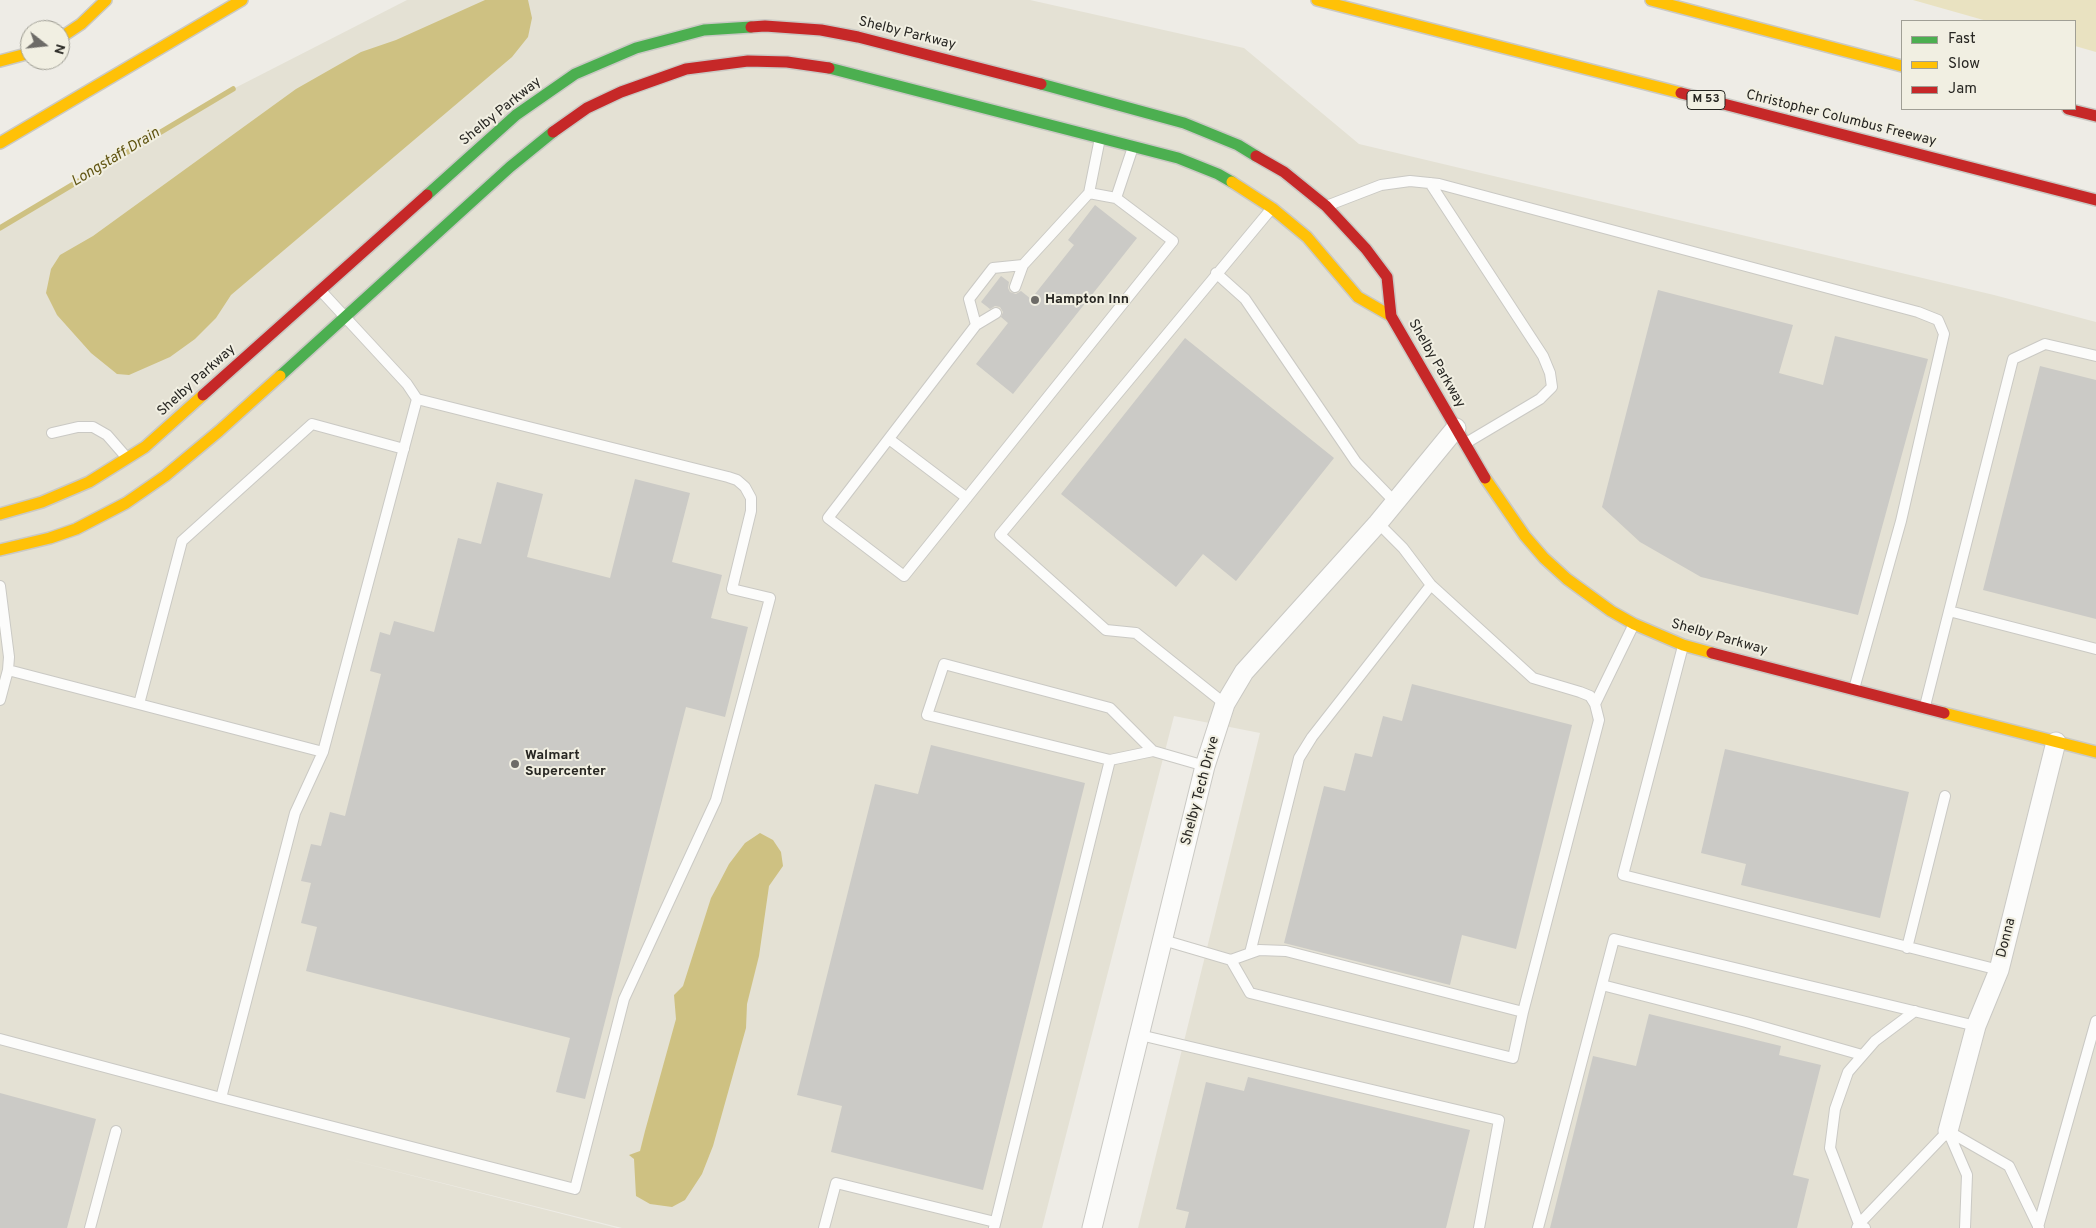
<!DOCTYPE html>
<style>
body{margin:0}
#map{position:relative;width:2096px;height:1228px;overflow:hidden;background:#eeece6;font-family:Overpass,sans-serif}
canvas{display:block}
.legend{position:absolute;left:1901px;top:20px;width:175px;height:90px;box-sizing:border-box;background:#f1efe2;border:1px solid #a09f95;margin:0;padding:6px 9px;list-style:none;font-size:15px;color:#272622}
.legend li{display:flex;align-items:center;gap:10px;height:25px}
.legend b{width:25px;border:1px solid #a09f95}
.north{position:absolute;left:20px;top:20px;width:50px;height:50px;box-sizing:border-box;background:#f1efe2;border:1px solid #a09f95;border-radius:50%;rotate:106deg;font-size:14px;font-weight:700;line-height:20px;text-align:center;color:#272622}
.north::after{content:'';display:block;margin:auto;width:18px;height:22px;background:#6d6b67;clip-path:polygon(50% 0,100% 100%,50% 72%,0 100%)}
</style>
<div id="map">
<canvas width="2096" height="1228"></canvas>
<ul class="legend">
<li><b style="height:6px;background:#4caf50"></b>Fast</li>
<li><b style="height:6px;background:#ffc107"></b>Slow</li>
<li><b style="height:6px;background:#c62828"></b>Jam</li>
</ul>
<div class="north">N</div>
</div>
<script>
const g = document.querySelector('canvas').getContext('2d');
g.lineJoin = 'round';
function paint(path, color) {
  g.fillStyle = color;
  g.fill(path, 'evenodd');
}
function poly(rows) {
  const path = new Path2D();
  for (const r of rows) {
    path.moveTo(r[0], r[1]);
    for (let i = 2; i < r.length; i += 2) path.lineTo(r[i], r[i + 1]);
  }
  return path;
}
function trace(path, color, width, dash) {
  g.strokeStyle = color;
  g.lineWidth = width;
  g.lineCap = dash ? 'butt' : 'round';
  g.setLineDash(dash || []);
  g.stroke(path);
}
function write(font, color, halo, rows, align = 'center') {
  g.font = font + ' Overpass,sans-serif';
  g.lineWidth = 4;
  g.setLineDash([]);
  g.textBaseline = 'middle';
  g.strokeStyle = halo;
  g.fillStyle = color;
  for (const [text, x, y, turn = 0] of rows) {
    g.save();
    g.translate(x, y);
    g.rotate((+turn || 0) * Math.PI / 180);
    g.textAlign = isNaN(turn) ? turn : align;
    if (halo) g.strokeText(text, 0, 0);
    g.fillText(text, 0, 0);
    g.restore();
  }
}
paint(poly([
 [407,0,1030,0,1244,48,1359,144,1994,295,2096,322,2096,1228,1138,1228,1260,733,1174,716,1042,1228,622,1228,339,1157,617,1228,0,1228,0,228,233,89]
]), '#e4e1d4');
paint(poly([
 [1913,0,2096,0,2096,52,2075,46,2075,21,1987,21]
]), '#e9e2c1');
paint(poly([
 [485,0,528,0,532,18,528,37,512,57,231,295,216,318,195,339,170,357,129,375,117,374,91,353,57,315,46,293,51,269,60,255,93,236,296,89,361,52,396,40],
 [760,833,773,840,781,852,783,866,769,886,759,956,747,1004,746,1028,713,1146,702,1174,685,1200,672,1207,650,1204,636,1196,634,1159,629,1155,640,1151,645,1131,676,1019,674,995,683,986,711,898,717,887,729,864,745,843]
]), '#cec182');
trace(poly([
 [0,228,233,89]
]), '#cec182', 5.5);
paint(poly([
 [1095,205,1137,238,1013,394,976,364,1008,323,1001,317,1003,312,1000,307,995,306,990,309,981,302,1001,276,1009,282,1008,288,1010,292,1016,294,1021,291,1031,299,1074,245,1068,240],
 [1658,290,1793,325,1779,373,1823,385,1835,336,1928,359,1858,615,1701,577,1640,542,1602,507],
 [1185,338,1334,458,1236,581,1203,554,1176,587,1061,494],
 [2040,366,2096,380,2096,619,1983,590],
 [635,479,690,493,672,562,722,575,711,618,748,627,725,717,686,707,585,1099,556,1092,570,1038,306,971,317,927,301,923,311,883,301,881,311,844,321,846,330,812,345,816,381,674,370,671,380,632,390,635,394,621,434,632,458,538,481,544,497,482,543,494,527,557,610,578],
 [1412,684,1572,725,1516,949,1462,935,1450,985,1284,943,1324,786,1345,791,1355,753,1372,757,1383,716,1402,721],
 [931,745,1085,783,983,1190,831,1152,842,1106,797,1095,875,784,918,794],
 [1725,749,1909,792,1880,918,1741,885,1746,864,1701,853],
 [1649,1014,1781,1046,1779,1055,1821,1065,1793,1175,1809,1179,1797,1228,1550,1228,1593,1056,1636,1066],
 [1248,1077,1470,1130,1446,1228,1185,1228,1189,1212,1176,1209,1206,1082,1244,1091],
 [0,1093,96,1119,67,1228,0,1228]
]), '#cbcac6');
const lane = poly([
 [1100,138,1089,193,1023,265,993,268,969,299,976,325,828,518,904,576,1173,241,1116,198,1133,147],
 [1430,183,1543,356,1550,373,1552,387,1540,399,1466,443],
 [1089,193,1116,198],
 [1329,205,1381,185,1410,181,1439,184,1918,312,1938,320,1944,334,1901,521,1854,689],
 [1216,273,1245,299,1356,462,1395,502],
 [1015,287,1023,265],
 [976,325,996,313],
 [52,433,78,427,93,427,107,435,127,458],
 [889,439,967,498],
 [1378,523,1403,548,1431,585,1533,678,1580,692,1590,696,1595,704,1599,720,1523,1012],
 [0,586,9,657,8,670,0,700],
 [1949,611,2096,649],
 [1683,646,1623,875,1999,970],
 [8,670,323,752],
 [139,704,182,541,312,424,404,449],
 [1225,704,1136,633,1106,630,1000,535,1272,208],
 [1595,704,1633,626],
 [1925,706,2013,359,2045,344,2096,356],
 [1153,751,1110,708,944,664,927,715,1110,760,1153,751,1205,766],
 [1163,940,1231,960,1250,993,1513,1058,1523,1012,1286,951,1259,950,1231,960],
 [1907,948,1945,796],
 [1250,953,1299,758,1312,737,1431,585],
 [1602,985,1746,1022,1862,1055],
 [1140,1035,1499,1120,1479,1228],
 [0,1039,221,1098,295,813,323,752,417,399,407,384,321,291],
 [221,1098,575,1189,624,999,716,800,770,598,732,589,751,511,751,498,745,487,737,480,728,477,417,399],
 [1948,1131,2009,1166,2039,1228],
 [1948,1131,1967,1175,1965,1228],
 [2038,1227,2096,1021],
 [90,1228,116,1131],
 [824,1228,836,1183,995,1222],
 [994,1228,1110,760],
 [1538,1228,1614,939,1976,1026],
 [1857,1228,1859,1224,1948,1131],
 [1865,1228,1859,1224,1830,1148,1835,1109,1848,1072,1875,1041,1915,1011]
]);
const street = poly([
 [1948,1131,1976,1026,1999,970,2056,742],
 [1092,1228,1205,766,1225,704,1244,672,1378,523,1456,428]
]);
const fast = poly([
 [829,68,1178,158,1218,174,1232,182],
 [1041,84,1184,123,1238,145,1256,156],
 [427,195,516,115,575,74,636,48,704,30,751,27],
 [280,376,510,167,553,132]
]);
const slow = poly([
 [1317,0,1681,93],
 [1651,0,1902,66],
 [60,38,81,24,106,0],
 [0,61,30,53],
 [0,143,242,0],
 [1232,182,1272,208,1307,237,1358,297,1391,316],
 [1485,478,1525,536,1544,558,1567,579,1611,611,1634,624,1683,645,1712,653],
 [0,514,42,502,89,482,145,447,203,395],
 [0,550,50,538,76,529,126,503,165,476,219,431,280,376],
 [1944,713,2096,752]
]);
const jam = poly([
 [751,27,765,26,821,30,858,37,1041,84],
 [1681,93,2096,200],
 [2068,109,2096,116],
 [553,132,587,108,621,92,686,69,748,61,787,62,829,68],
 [1256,156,1284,172,1326,206,1366,249,1387,277,1391,316,1485,478],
 [203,395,427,195],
 [1712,653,1944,713]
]);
trace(lane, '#cac9c4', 12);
trace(street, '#cac9c4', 21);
trace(fast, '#cac9c4', 14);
trace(slow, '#cac9c4', 14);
trace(jam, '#cac9c4', 14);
trace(lane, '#fcfcfb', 10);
trace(street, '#fcfcfb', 19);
trace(fast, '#4caf50', 11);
trace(slow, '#ffc107', 11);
trace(jam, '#c62828', 11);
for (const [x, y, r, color] of [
 [1035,300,5,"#6d6b67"],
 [515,764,5,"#6d6b67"]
]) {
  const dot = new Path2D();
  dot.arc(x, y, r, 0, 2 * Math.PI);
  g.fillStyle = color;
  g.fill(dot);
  trace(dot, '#f1efe2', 2);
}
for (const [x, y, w] of [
 [1706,100,38]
]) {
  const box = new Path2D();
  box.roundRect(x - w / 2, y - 9.5, w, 19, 4);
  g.fillStyle = '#f1efe2';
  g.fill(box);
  trace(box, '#272622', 1);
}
write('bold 12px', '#272622', null, [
 ["M 53",1706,100]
]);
write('14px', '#272622', '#f1efe2', [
 ["Shelby Parkway",907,34,14],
 ["Shelby Parkway",501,112,-39],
 ["Christopher Columbus Freeway",1841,119,14],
 ["Shelby Parkway",1436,364,60],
 ["Shelby Parkway",197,381,-42],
 ["Shelby Parkway",1719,638,16],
 ["Shelby Tech Drive",1201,791,-75],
 ["Donna",2007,938,-76]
]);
write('bold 14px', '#272622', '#f1efe2', [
 ["Hampton Inn",1045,300],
 ["Walmart",525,756],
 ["Supercenter",525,772]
], 'left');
write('italic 15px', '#605411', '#f1efe2', [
 ["Longstaff Drain",116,158,-31]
]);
</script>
